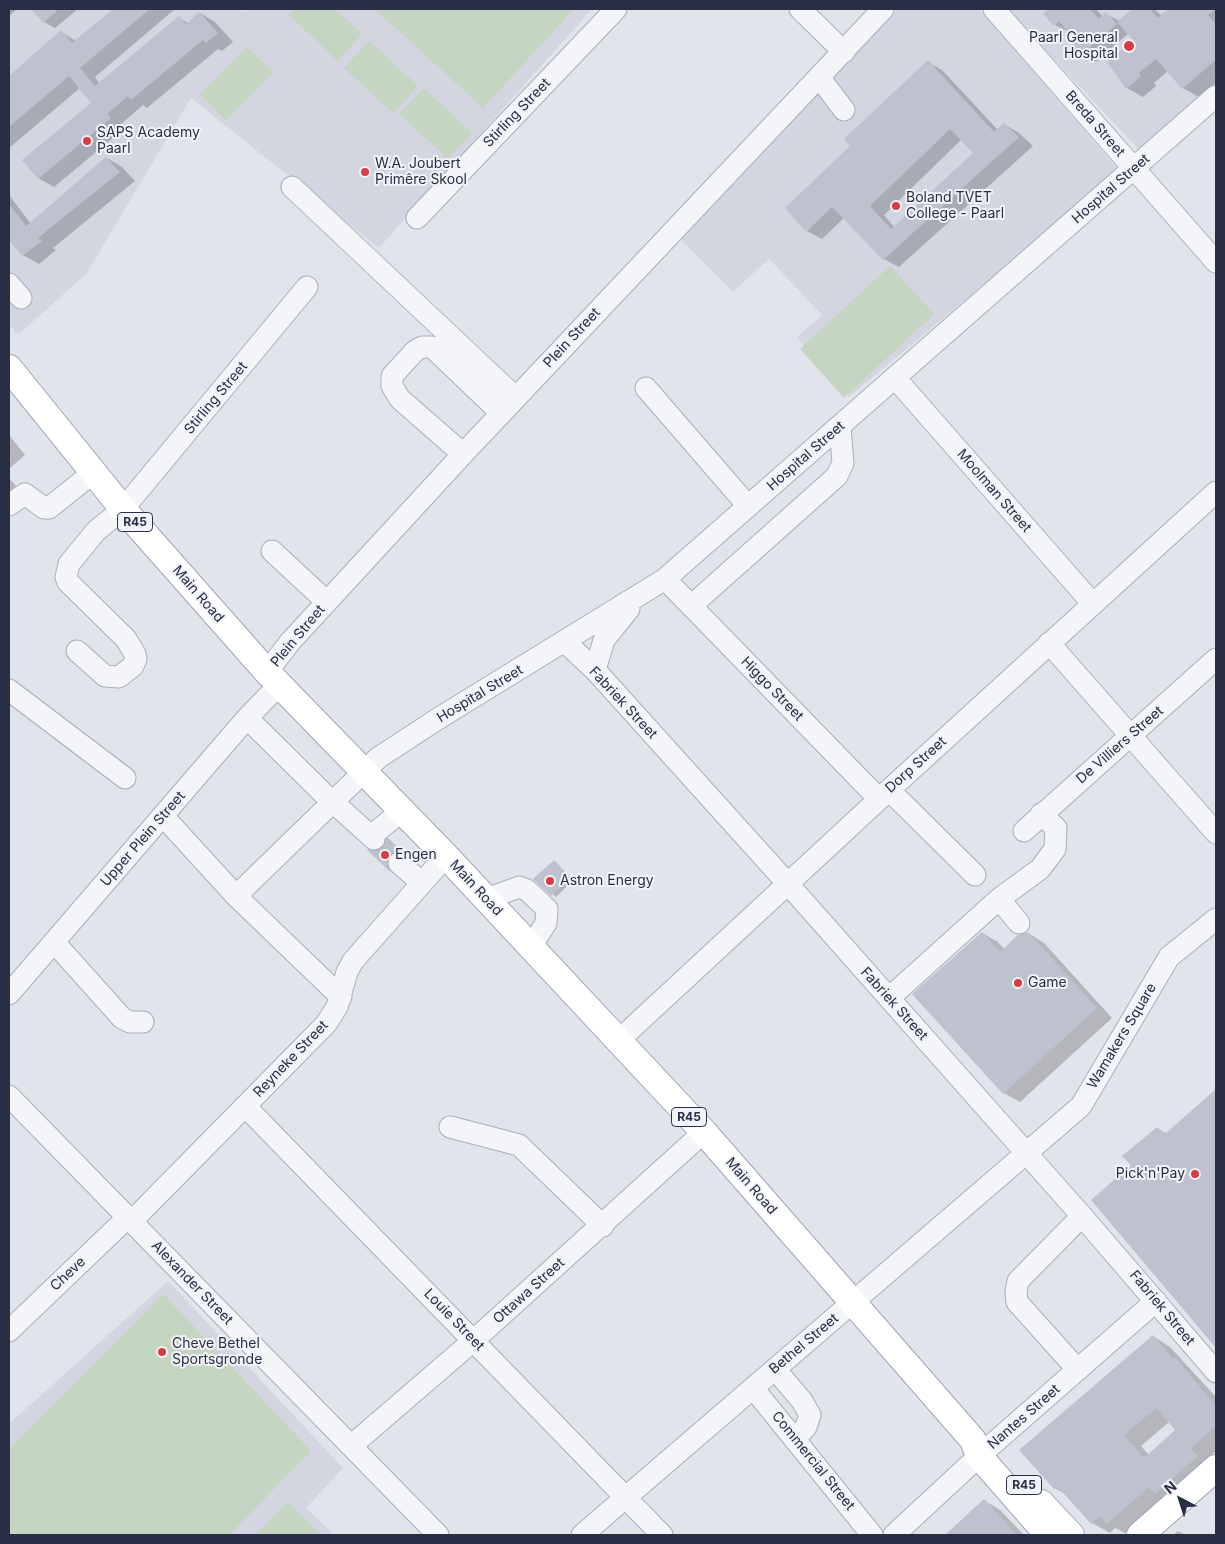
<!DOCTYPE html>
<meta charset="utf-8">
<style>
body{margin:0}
#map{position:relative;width:1225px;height:1544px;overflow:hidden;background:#e1e4eb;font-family:Inter,sans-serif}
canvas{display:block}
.frame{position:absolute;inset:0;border:10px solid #282f44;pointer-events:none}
.north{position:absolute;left:1155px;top:1474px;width:50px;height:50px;-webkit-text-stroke:4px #f1f3f8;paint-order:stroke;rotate:320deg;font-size:14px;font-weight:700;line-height:20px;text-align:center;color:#282f44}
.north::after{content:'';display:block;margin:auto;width:18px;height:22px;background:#282f44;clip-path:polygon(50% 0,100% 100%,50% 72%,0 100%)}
</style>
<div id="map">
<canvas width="1225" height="1544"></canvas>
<div class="frame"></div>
<div class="north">N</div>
</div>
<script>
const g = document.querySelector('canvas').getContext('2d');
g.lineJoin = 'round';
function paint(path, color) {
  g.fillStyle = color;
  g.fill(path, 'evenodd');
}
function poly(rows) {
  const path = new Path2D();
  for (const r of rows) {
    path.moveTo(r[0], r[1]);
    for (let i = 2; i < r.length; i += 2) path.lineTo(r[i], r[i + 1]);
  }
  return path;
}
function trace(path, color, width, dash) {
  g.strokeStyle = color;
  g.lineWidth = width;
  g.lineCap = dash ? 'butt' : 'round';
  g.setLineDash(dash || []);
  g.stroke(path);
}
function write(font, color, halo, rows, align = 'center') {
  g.font = font + ' Inter,sans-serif';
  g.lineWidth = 4;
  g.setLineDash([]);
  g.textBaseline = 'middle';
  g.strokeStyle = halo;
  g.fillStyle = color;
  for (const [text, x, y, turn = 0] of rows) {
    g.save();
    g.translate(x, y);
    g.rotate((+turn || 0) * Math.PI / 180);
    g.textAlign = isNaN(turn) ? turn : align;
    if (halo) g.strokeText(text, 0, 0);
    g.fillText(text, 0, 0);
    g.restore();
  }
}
paint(poly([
 [9,9,243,9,241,13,245,9,592,9,379,248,191,98,87,273,18,335,9,324],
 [897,9,980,9,1119,171,849,397,797,337,822,315,769,259,733,292,681,240],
 [1007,9,1216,9,1216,83,1140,151],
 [168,1281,343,1468,306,1508,334,1535,9,1535,9,1424]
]), '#d3d6e0');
paint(poly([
 [295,9,335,9,362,34,338,61,289,15],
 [375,9,574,9,483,108],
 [369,41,418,86,393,113,344,68],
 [247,47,273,72,226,120,200,95],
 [424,88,472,133,448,159,399,114],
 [890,266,934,314,844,398,800,349],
 [163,1294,311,1451,229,1535,9,1535,9,1449],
 [287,1502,321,1535,256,1535]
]), '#c4d5c1');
paint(poly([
 [9,9,17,9,9,16],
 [33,9,78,9,55,28,44,22],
 [115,9,175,9,95,77,100,84,179,18,188,23,200,13,215,22,233,42,222,51,218,49,147,108,143,105,121,124,125,128,54,187,38,178,92,103,80,88,9,148,9,78,61,32,76,41],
 [1052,9,1096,9,1103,17,1106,14,1120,21,1134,9,1154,9,1162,16,1170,9,1216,9,1216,83,1199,97,1183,88,1168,71,1154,83,1156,86,1143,97,1127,88,1135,41,1129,33,1096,62,1082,54,1078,41,1070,32,1055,25,1045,14],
 [928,62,942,70,998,130,1004,124,1019,133,1033,146,899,267,884,259,844,218,822,239,807,231,852,146],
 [962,139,974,153,895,228,884,215],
 [107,158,122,167,135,181,53,248,56,250,39,264,23,255,9,238,9,195,31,224],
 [9,435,25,455,9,469],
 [9,478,16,486,9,493],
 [389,846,397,854,390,862,392,871,370,851,378,852],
 [554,861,573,880,556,897,535,879],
 [982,933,998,942,1004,949,1028,933,1044,943,1112,1018,1020,1102,1004,1093,913,995],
 [1216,1091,1216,1347,1092,1200,1133,1165,1157,1128,1167,1134],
 [1153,1336,1170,1347,1216,1397,1216,1451,1125,1533,1115,1528,1110,1533,1092,1523,1068,1496,1055,1488,1020,1450],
 [1169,1422,1177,1430,1149,1455,1141,1446],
 [985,1501,1000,1510,1024,1535,947,1535],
 [1178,1531,1186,1535,1173,1535]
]), '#0003');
paint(poly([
 [31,9,59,9,43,23],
 [113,9,150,9,80,68,95,86,179,16,186,24,199,12,218,33,206,43,203,40,131,100,128,96,107,114,111,118,38,179,22,160,91,103,69,76,9,127,9,76,61,30,72,43],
 [1048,9,1090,9,1099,19,1106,12,1117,24,1081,55,1072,44,1076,41,1059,21,1054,26,1043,14],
 [1132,9,1150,9,1158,18,1168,9,1216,9,1208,15,1216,24,1216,60,1182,89,1156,59,1139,73,1141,76,1126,89,1107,62,1133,40,1117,22],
 [928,60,994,132,1004,123,1019,137,883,260,832,207,806,232,785,208,850,146,844,139],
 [950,129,973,153,891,229,870,206],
 [106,157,120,172,38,238,42,241,22,256,9,240,9,204,26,226],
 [386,843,395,851,387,860,390,872,366,849,377,851],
 [554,860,571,878,551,896,533,879],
 [982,932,1000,952,1018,935,1028,932,1097,1008,1003,1094,912,994],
 [1216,1089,1216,1348,1091,1200,1131,1165,1122,1156,1157,1127,1165,1134],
 [1153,1335,1173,1359,1175,1357,1216,1406,1216,1426,1191,1448,1198,1456,1155,1494,1149,1487,1107,1524,1100,1516,1091,1524,1058,1487,1054,1489,1019,1450],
 [1156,1408,1175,1430,1144,1458,1124,1435],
 [984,1499,1017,1535,945,1535]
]), '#bec2ce');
trace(poly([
 [374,839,399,863]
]), '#bcc0ca', 21, [21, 11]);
const minor = poly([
 [800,9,844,52],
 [994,9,1216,262],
 [819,77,844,110],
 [292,187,516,398],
 [417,218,616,9],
 [9,284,21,298],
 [896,379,1093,604],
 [646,388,748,506],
 [463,454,400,399,392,386,392,376,415,351,422,347,432,347,501,413],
 [9,505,25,494,44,508,49,508,94,472],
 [272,551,327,602],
 [665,579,879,799],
 [691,606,837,476,843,463,840,427],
 [565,642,595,670,788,884,1082,1216,1216,1372],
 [1049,643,1216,833],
 [77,651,105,676,119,677,133,666,136,659,135,654,126,639,68,582,66,577,69,564,96,531,123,509,307,287],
 [595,670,604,640,629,609],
 [267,672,290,642,463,454,883,9],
 [9,690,125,778],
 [247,718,325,795,374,839],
 [889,790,975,875],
 [163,816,236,896,378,758,436,720,665,579,1216,96],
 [1024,831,1216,659],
 [371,836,402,811],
 [399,863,422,883],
 [236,896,341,997],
 [486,899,519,887,527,890,547,909,546,923,531,947],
 [999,899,1040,869,1055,849,1056,828,1041,814],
 [54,942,122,1018,130,1022,143,1022],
 [9,994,247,718,279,685],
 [889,998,999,899,1019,923],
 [618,1041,889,790,1216,492],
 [9,1096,438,1535],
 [245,1106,662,1535],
 [450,1127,519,1145,603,1226],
 [131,1222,326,1024,337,1007,347,972,353,961,446,856],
 [9,1331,127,1218],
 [775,1369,802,1401,810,1415,806,1427,794,1439],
 [1078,1370,1017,1302,1016,1292,1018,1281,1082,1216],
 [753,1388,872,1535],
 [351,1446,473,1341,704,1132],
 [582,1535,1081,1106,1169,957,1216,919],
 [894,1535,979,1456,1156,1301]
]);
const major = poly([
 [9,368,123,509,267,672,446,856,704,1132,973,1440,979,1456,1048,1535],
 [1041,1503,1071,1535],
 [1140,1535,1216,1468]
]);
trace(minor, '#aaaeb9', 23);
trace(major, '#9fa6b7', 28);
trace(minor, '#f4f5f9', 21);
trace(major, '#fff', 26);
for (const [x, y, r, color] of [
 [1129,46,6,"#d83d45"],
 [87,141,5,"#d83d45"],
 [365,172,5,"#d83d45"],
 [896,206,5,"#d83d45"],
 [385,855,5,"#d83d45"],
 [550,881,5,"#d83d45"],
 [1018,983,5,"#d83d45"],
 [1195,1174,5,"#d83d45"],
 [162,1352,5,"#d83d45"]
]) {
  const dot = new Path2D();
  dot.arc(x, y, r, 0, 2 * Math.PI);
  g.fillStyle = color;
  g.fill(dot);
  trace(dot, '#f1f3f8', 2);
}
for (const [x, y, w] of [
 [135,522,35],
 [689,1117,35],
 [1024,1485,35]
]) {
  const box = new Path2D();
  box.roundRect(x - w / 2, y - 9.5, w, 19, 4);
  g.fillStyle = '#f1f3f8';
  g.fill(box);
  trace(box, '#282f44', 1);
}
write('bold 12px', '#282f44', null, [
 ["R45",135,522],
 ["R45",689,1117],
 ["R45",1024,1485]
]);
write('14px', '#282f44', '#f1f3f8', [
 ["Paarl General",1118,38,"right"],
 ["Hospital",1118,54,"right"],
 ["SAPS Academy",97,133],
 ["Paarl",97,149],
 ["W.A. Joubert",375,164],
 ["Primêre Skool",375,180],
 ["Boland TVET",906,198],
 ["College - Paarl",906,214],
 ["Engen",395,855],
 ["Astron Energy",560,881],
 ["Game",1028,983],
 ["Pick'n'Pay",1185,1174,"right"],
 ["Cheve Bethel",172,1344],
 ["Sportsgronde",172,1360]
], 'left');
write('14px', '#282f44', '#f1f3f8', [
 ["Stirling Street",517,113,-46],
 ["Breda Street",1095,124,49],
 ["Hospital Street",1111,189,-41],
 ["Plein Street",572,338,-47],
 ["Stirling Street",216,398,-50],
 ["Hospital Street",806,456,-41],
 ["Moolman Street",994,491,49],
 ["Main Road",198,594,49],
 ["Plein Street",298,636,-50],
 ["Higgo Street",772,689,46],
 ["Hospital Street",480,694,-31],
 ["Fabriek Street",623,703,47],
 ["De Villiers Street",1120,745,-41],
 ["Dorp Street",916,765,-42],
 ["Upper Plein Street",143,839,-49],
 ["Main Road",476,888,47],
 ["Fabriek Street",894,1004,48],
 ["Wamakers Square",1122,1036,-59],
 ["Reyneke Street",291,1059,-46],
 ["Main Road",751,1186,49],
 ["Cheve",68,1274,-43],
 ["Alexander Street",192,1283,46],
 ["Ottawa Street",529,1291,-42],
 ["Fabriek Street",1162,1308,50],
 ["Louie Street",454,1320,46],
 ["Bethel Street",804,1344,-40],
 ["Nantes Street",1024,1417,-41],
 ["Commercial Street",813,1461,51]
]);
</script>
